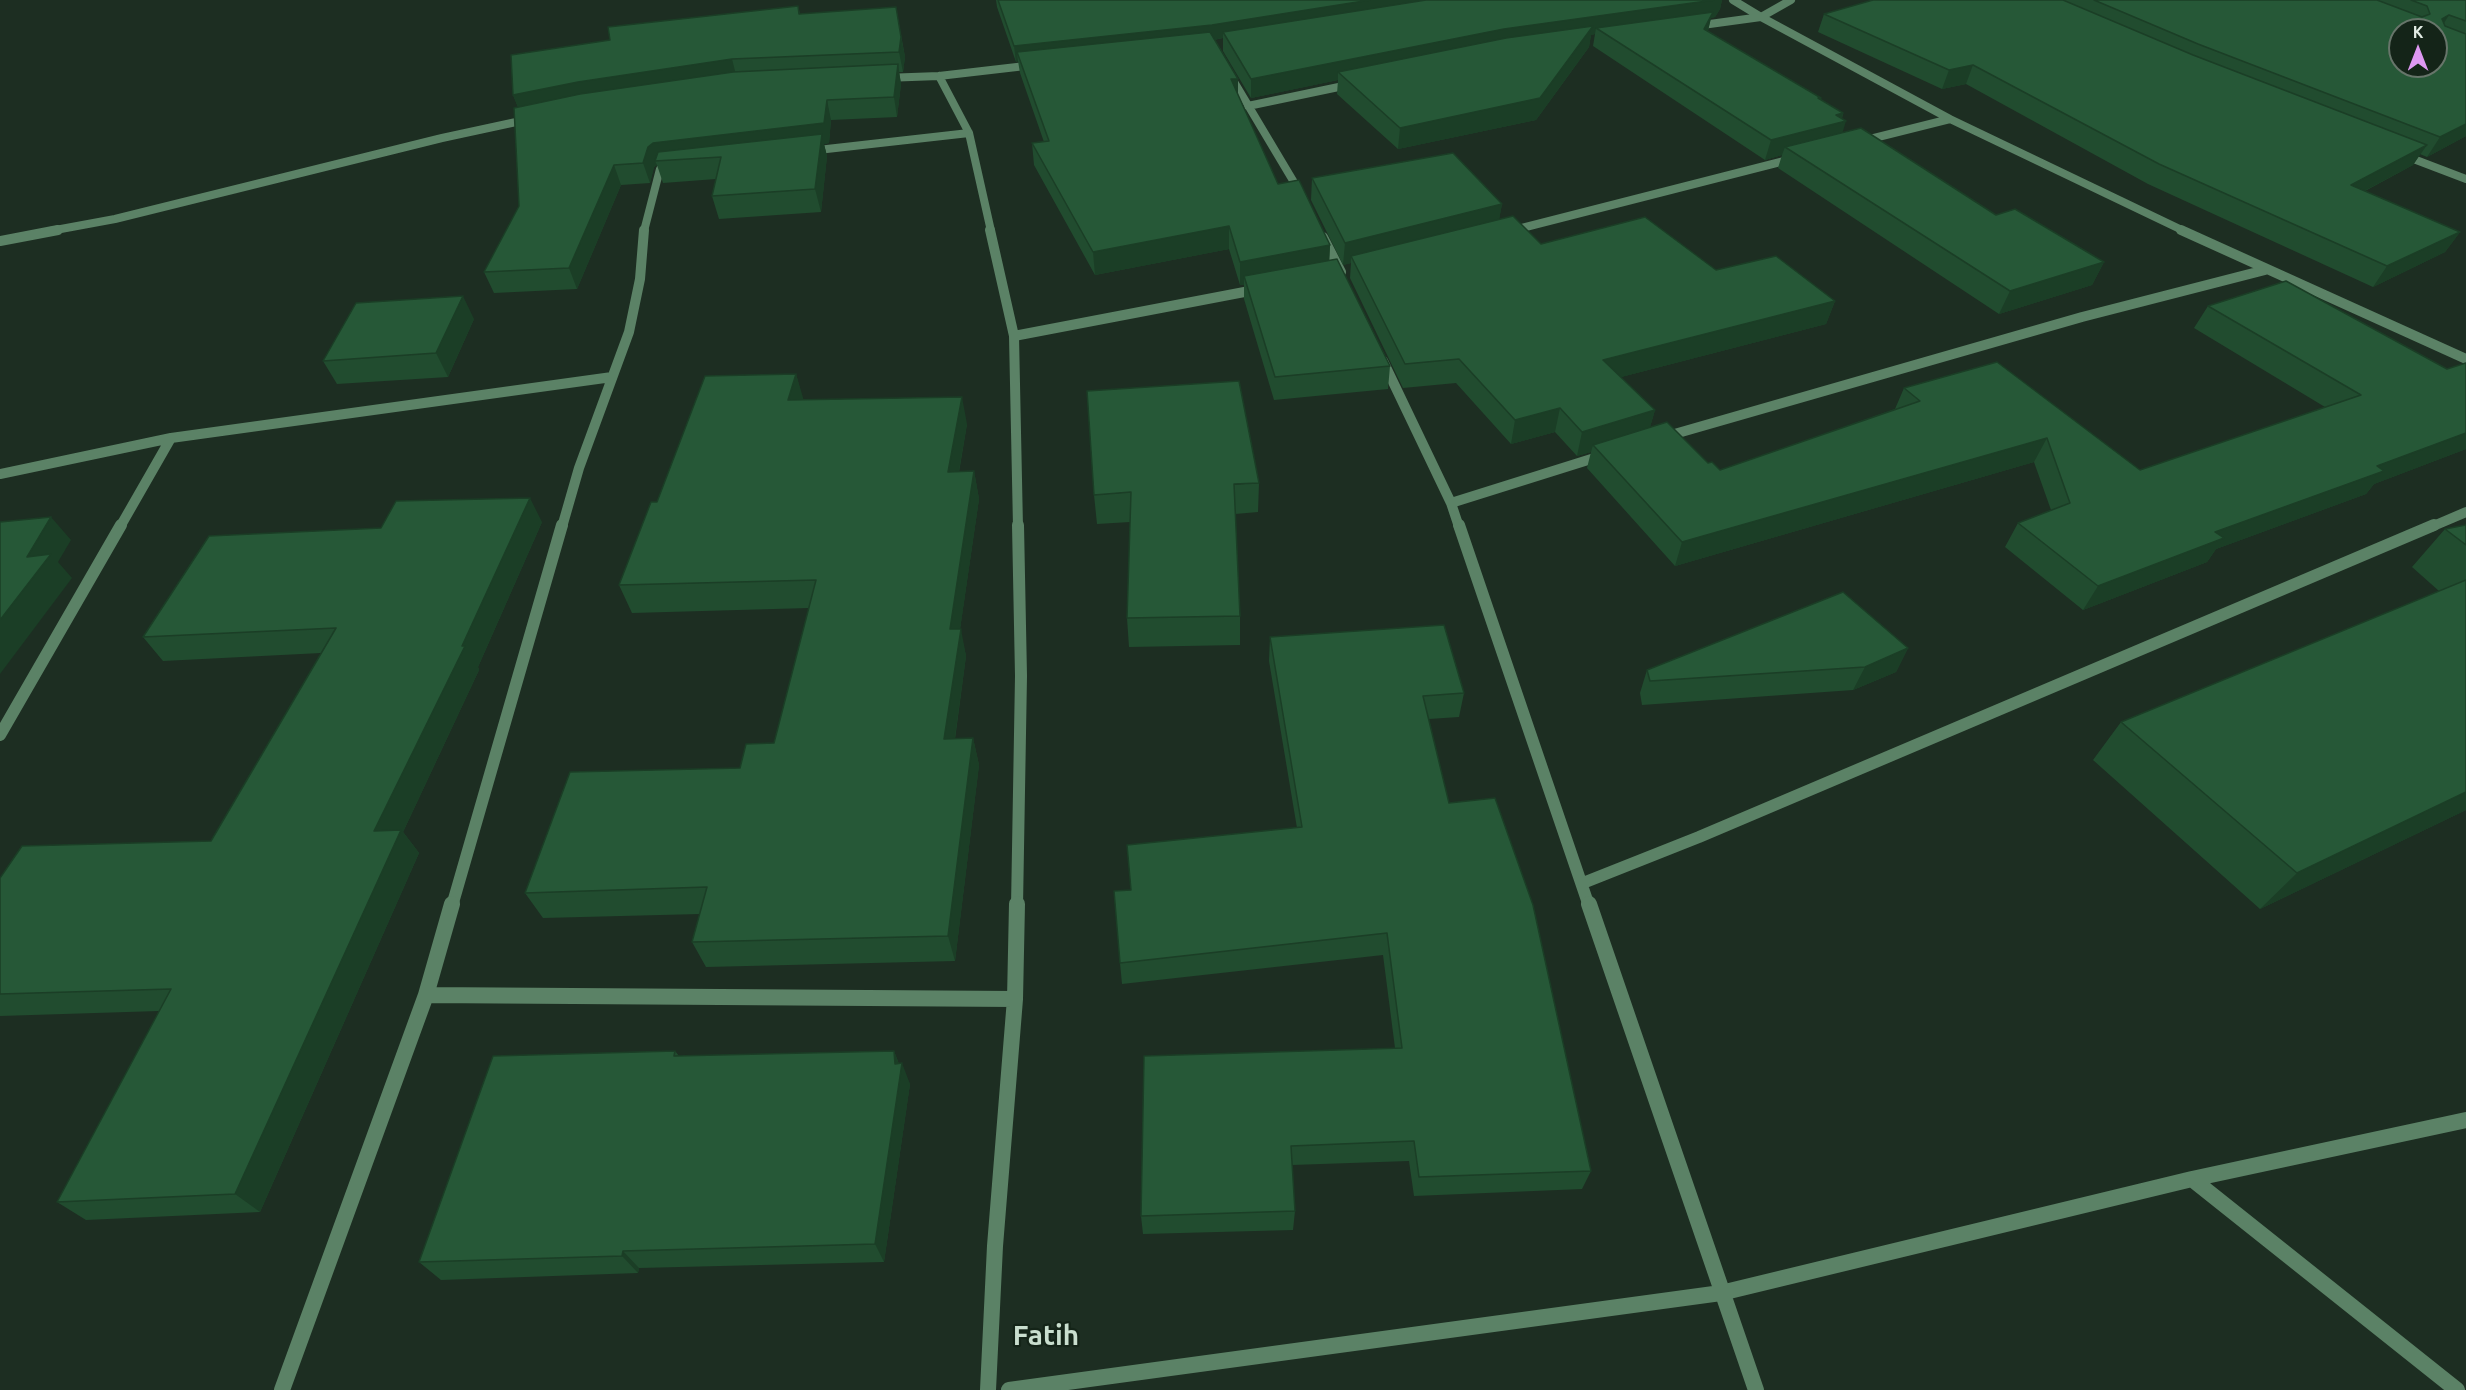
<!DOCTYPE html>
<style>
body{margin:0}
#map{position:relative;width:2466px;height:1390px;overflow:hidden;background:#1d2e22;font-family:Ubuntu,sans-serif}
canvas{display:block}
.north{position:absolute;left:2388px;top:18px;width:60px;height:60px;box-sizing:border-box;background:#142418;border:2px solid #67756a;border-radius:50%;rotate:0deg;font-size:16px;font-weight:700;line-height:24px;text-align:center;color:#e4eee6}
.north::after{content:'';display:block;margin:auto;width:21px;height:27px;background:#de98f2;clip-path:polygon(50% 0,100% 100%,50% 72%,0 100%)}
</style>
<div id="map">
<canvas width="2466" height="1390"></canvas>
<div class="north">K</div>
</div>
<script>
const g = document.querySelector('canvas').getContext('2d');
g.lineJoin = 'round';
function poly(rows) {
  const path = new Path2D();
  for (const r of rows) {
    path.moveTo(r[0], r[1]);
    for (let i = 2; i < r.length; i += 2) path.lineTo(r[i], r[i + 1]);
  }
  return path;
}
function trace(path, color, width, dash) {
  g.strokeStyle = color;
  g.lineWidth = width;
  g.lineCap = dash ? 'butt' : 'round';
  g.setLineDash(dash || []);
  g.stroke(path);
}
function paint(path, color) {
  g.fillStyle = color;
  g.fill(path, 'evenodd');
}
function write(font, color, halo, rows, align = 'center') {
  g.font = font + ' Ubuntu,sans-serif';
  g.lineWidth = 4.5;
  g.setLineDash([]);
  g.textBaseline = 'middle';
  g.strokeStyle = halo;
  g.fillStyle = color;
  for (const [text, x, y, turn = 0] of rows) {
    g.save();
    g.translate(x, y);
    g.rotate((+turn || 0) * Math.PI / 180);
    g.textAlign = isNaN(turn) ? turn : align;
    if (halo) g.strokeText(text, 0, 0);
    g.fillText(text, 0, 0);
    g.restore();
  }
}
trace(poly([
 [1733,0,1761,17],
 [1791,0,1761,17,1950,119,1862,141],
 [1695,26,1761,17],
 [1230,75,1301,194],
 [939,76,969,133,991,231],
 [884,78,939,76,1034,65],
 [1248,106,1353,84],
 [1950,119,2184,231],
 [809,151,969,133],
 [2403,155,2466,179],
 [50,231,115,219,442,138,530,119],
 [644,231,660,169,673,167],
 [1510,231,1796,158]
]), '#5b8266', 8);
trace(poly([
 [990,230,1014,336,1018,527],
 [2181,230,2466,359],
 [1510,231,1514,230],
 [1323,237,1341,272],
 [0,241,58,230],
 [1014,336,1260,289],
 [1383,361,1451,503,1459,527],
 [1664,437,2082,317,2265,270],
 [0,474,171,438,612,377],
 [1451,503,1604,455],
 [120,527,171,438],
 [562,527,579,468,629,332,640,279,644,230],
 [2431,527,2466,512]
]), '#5b8266', 10);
trace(poly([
 [1459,525,1589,906],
 [0,735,121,525],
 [1583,883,1699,837,2434,525],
 [452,906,562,525],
 [1017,906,1021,676,1018,525]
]), '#5b8266', 12);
trace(poly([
 [1589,904,1756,1390],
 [426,995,1015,999],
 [2192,1179,2457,1390],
 [282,1390,426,995,452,904],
 [988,1390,995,1246,1015,999,1017,904],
 [1009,1390,1721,1293,2192,1179,2466,1120]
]), '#5b8266', 16);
paint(poly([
 [996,0,1722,0,1720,9,1715,17,1711,18,1708,31,1843,113,1842,119,1842,132,1996,215,2104,262,2092,285,1999,314,1778,168,1782,155,1765,160,1593,46,1595,34,1591,35,1589,47,1536,120,1398,149,1337,94,1338,80,1251,98,1223,51,1223,38,1214,40,1238,79,1238,95,1278,184,1330,245,1329,260,1390,366,1388,389,1274,400,1244,299,1244,285,1240,285,1229,249,1095,275,1034,165,1032,143,1044,142,1020,73,1018,61,1016,62,997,7],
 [1873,0,2466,0,2466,136,2427,157,2420,154,2413,165,2365,191,2460,232,2445,252,2373,287,2148,184,1966,84,1942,89,1818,32,1824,14],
 [798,6,800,14,896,7,905,57,903,72,899,72,901,84,897,117,831,120,829,143,824,144,827,156,821,212,719,219,712,196,716,179,663,183,657,165,654,167,650,183,621,185,577,289,494,293,484,272,519,206,518,107,513,95,610,40],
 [1312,178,1502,204,1499,219,1541,244,1716,270,1835,301,1826,324,1621,377,1655,410,1650,427,1720,470,1895,409,1904,388,2140,470,2325,407,2194,328,2208,306,2447,369,2466,363,2466,449,2374,484,2366,494,2216,549,2207,562,2083,610,2005,547,2018,523,2051,510,2034,462,1675,566,1587,468,1591,452,1577,456,1555,432,1511,444,1456,383,1403,388,1350,278,1351,263,1343,265,1311,200],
 [474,319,448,377,337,384,323,361],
 [796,374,803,400,967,424,959,472,974,471,979,499,960,629,966,656,955,739,973,738,979,765,955,961,706,967,692,942,700,914,543,918,525,893,740,768,774,743,809,608,632,613,619,585,657,502],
 [1259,483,1258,512,1235,514,1240,616,1240,645,1129,647,1127,618,1130,522,1097,524,1094,495],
 [542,522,478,667,479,670,403,832,419,853,260,1212,86,1220,57,1202,159,1011,0,1016,0,878,211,841,321,653,163,661,143,637],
 [2466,525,2466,810,2260,909,2093,760,2121,722,2439,591,2412,567,2445,529],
 [1270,637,1464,693,1459,717,1429,719,1449,803,1591,1171,1582,1189,1414,1196,1409,1161,1292,1165,1295,1211,1293,1230,1143,1234,1141,1216,1395,1048,1383,955,1122,984,1120,963,1131,890,1297,828,1269,661],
 [1908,648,1896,672,1853,690,1642,705,1640,693,1647,670],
 [675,1051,679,1056,894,1051,899,1064,910,1084,884,1262,639,1268,638,1273,441,1280,419,1262]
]), '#214c2f');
paint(poly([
 [1370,0,1450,0,1223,32,1223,38,1212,40,1017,52,1018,61,1016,62,1014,46],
 [1714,0,1722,0,1720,9,1715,17,1711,18,1708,30,1700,47,1596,28,1595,34,1591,35,1589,47,1536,120,1398,149,1400,128,1338,72,1338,80,1251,98,1251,79,1504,29],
 [2449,15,2438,33,2442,19],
 [901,37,905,57,903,72,899,52],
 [732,59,737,79,521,115,513,95,578,82],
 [898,64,901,84,897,117,894,97],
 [1973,65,1966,84,1942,89,1949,70],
 [1231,79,1238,79,1238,100],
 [827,100,831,120,829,143,824,144,827,156,821,212,815,189,821,144,655,161,657,165,654,167,650,183,643,163,648,147,653,143],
 [1843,113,1840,123,1846,121,1840,141,1785,147,1782,155,1765,160,1771,140],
 [2466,124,2466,136,2427,157,2440,137],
 [2427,145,2413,165,2338,205,2351,185],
 [614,165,621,185,577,289,569,268],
 [1502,204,1498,226,1351,256,1351,263,1343,265,1345,243],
 [1229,226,1229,249,1095,275,1093,252],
 [2460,232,2445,252,2373,287,2387,266],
 [1330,245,1329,268,1244,276,1244,285,1240,285,1240,262],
 [2104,262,2092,285,1999,314,2010,291],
 [463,296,474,319,448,377,436,353],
 [1835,301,1826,324,1598,383,1603,360],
 [796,374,804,401,788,400],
 [962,397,967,424,954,499,948,472],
 [1560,408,1555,432,1511,444,1515,420],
 [1655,410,1648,434,1593,445,1591,452,1577,456,1582,432],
 [2466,433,2466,449,2374,484,2366,494,2216,549,2207,562,2083,610,2098,586,2215,532,2377,466],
 [2047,438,2034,462,1675,566,1682,542],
 [974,471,979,499,956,657,950,629],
 [530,498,542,522,478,667,479,670,403,832,419,853,260,1212,235,1194,374,831,462,646],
 [51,517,71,540,58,562,72,578,0,674,0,620,27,557],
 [961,629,966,656,951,766,944,739],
 [1908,648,1896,672,1853,690,1865,667],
 [973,738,979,765,955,961,948,936],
 [2466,792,2466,810,2260,909,2297,873],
 [894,1051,901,1069,902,1063,910,1084,884,1262,875,1244,895,1064],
 [623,1251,639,1268,638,1273,622,1256]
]), '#1b3e26');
const building = poly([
 [998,0,1370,0,1212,25,1014,46,998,0],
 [1426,0,1714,0,1504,29,1251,79,1223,32,1426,0],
 [1873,0,2063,0,2193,55,2427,145,2351,185,2460,232,2387,266,2159,164,1973,65,1949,70,1824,14,1873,0],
 [2094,0,2377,0,2422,17,2430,14,2427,6,2411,0,2466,0,2466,21,2449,15,2442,19,2445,26,2466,34,2466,124,2440,137,2198,44,2094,0],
 [2400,30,2436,30,2436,66,2400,66,2400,30],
 [798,6,799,14,896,7,901,37,899,52,732,59,578,82,513,95,511,55,610,40,608,27,798,6],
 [1713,12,1704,29,1821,98,1818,98,1843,113,1836,115,1846,121,1771,140,1596,28,1713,12],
 [1593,26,1540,98,1400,128,1338,72,1506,38,1593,26],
 [1210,32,1238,79,1231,79,1278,184,1299,180,1330,245,1240,262,1229,226,1093,252,1032,143,1049,141,1017,52,1210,32],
 [898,64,894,97,827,100,824,123,653,143,648,147,643,163,614,165,569,268,484,272,519,206,514,108,580,94,733,72,898,64],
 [1861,128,1996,215,2015,209,2104,262,2010,291,1785,147,1861,128],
 [822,134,815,189,712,196,721,157,655,161,658,152,822,134],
 [1453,153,1502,204,1345,243,1312,178,1453,153],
 [1513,216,1541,244,1645,217,1716,270,1776,256,1835,301,1603,360,1655,410,1582,432,1560,408,1515,420,1459,359,1405,364,1351,256,1513,216],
 [1337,259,1390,366,1275,377,1244,276,1337,259],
 [2286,281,2447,369,2466,363,2466,433,2377,466,2384,471,2215,532,2224,538,2098,586,2018,523,2070,503,2047,438,1682,542,1593,445,1667,422,1708,463,1712,462,1720,470,1920,401,1904,388,1997,362,2140,470,2361,395,2208,306,2286,281],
 [463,296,436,353,323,361,356,303,463,296],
 [796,374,788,400,962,397,948,472,974,471,950,629,961,629,944,739,973,738,948,936,692,942,707,887,525,893,570,772,740,768,746,744,774,743,816,580,619,585,651,502,657,502,705,376,796,374],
 [1239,381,1259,483,1234,484,1240,616,1127,618,1131,492,1094,495,1087,391,1239,381],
 [530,498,462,646,465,646,374,831,401,830,235,1194,57,1202,171,989,0,994,0,878,22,846,211,841,336,628,143,637,209,536,381,528,396,501,530,498],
 [51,517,27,557,51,554,0,620,0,522,51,517],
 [2466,525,2466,545,2445,529,2466,525],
 [2466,580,2466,792,2297,873,2121,722,2466,580],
 [1843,592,1908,648,1865,667,1650,681,1647,670,1843,592],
 [1444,625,1464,693,1423,696,1449,803,1495,798,1533,905,1591,1171,1419,1177,1414,1141,1291,1146,1295,1211,1141,1216,1144,1056,1402,1048,1387,933,1120,963,1114,891,1131,890,1127,845,1302,827,1270,637,1444,625],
 [675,1051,674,1056,894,1051,895,1064,902,1063,875,1244,623,1251,622,1256,419,1262,493,1056,675,1051]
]);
paint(building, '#265837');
trace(building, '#1b3e26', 1.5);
write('bold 28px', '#c9dece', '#142418', [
 ["Fatih",1046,1336]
]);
</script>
